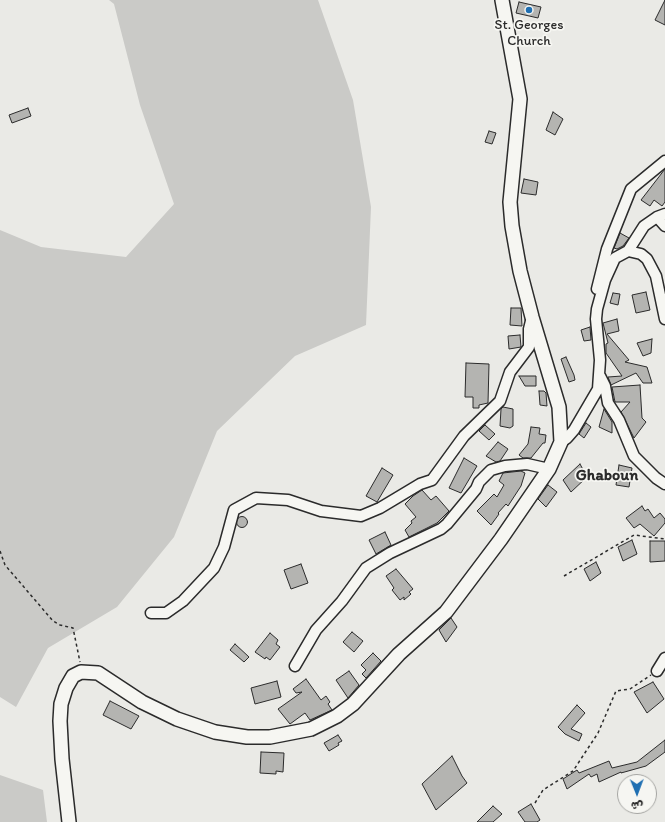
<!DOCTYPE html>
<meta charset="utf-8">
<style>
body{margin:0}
#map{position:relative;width:665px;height:822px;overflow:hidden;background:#eaeae6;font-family:Itim,"Playpen Sans Arabic",sans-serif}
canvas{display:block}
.north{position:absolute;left:617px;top:774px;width:40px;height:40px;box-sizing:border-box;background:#f6f6f2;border:1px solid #a5a5a2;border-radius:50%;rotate:179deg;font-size:11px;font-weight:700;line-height:16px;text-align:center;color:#2b2b2b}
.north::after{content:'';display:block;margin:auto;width:14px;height:18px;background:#1f6fb2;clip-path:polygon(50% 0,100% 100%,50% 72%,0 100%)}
</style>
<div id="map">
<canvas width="665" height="822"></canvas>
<div class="north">ش</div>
</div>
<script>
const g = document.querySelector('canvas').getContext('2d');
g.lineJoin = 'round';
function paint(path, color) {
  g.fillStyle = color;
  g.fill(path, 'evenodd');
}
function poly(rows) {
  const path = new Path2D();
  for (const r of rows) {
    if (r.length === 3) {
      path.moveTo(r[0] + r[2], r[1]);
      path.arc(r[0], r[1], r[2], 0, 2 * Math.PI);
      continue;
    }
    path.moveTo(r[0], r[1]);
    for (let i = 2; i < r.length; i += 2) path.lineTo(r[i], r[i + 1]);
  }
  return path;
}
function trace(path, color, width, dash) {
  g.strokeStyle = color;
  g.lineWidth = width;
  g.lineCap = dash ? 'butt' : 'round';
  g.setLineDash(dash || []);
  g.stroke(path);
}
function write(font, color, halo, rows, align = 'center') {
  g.font = font + ' Itim,sans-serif';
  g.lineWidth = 3.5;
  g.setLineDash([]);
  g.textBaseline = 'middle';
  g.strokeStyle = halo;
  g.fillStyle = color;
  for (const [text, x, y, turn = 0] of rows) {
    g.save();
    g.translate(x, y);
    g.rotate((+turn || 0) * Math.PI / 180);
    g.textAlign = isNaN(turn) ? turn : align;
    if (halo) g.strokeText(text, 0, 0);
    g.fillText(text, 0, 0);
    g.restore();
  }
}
paint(poly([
 [109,0,318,0,353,100,371,207,366,325,295,356,217,431,174,537,117,607,48,648,16,707,0,697,0,230,41,247,126,257,174,204,140,105,114,4],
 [0,775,43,790,47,822,0,822]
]), '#cacac7');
const building = poly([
 [665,0,665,25,655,20,665,0],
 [519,2,541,7,538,18,516,13,519,2],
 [28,108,31,116,12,123,9,115,28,108],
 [553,112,563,119,555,135,546,130,553,112],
 [489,131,496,133,492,144,485,142,489,131],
 [665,169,665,202,662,206,654,200,650,206,641,200,665,169],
 [524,179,538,182,536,195,521,193,524,179],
 [620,233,629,238,623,246,617,249,614,248,620,233],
 [646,292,650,310,636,313,632,295,646,292],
 [613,293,620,294,618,305,610,303,613,293],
 [511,308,521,308,522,326,510,325,511,308],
 [617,319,619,331,607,334,629,360,625,362,647,367,652,383,643,383,636,373,611,385,608,377,622,376,606,353,606,344,608,343,603,323,617,319],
 [590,327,591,340,584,341,581,330,590,327],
 [520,335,521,347,509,349,508,336,520,335],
 [652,339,651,353,643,356,637,343,652,339],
 [566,357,574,375,575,380,569,382,561,359,566,357],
 [466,363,489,364,488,403,479,405,479,408,473,408,473,397,465,397,466,363],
 [519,376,536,376,536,386,525,386,519,376],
 [640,385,642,418,646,422,634,438,621,412,630,402,615,402,612,387,640,385],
 [539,391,544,391,546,393,547,406,540,405,539,391],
 [503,407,513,409,513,426,510,428,500,426,501,409,503,407],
 [604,409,612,422,612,433,599,427,604,409],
 [586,423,591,427,584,438,579,434,586,423],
 [485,425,495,434,489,440,479,431,485,425],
 [531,427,540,428,539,434,546,435,545,443,543,443,531,458,523,458,519,455,528,444,531,427],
 [498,442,508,449,500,461,496,462,486,456,498,442],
 [464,458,477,466,461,493,449,488,464,458],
 [580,464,587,477,571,492,563,480,580,464],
 [619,465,632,468,629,487,616,485,619,465],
 [382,468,393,475,377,502,366,496,382,468],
 [521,471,525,473,521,486,508,506,506,504,498,513,499,514,491,525,477,511,494,494,497,497,504,485,499,481,503,473,521,471],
 [548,485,557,492,546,507,538,499,548,485],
 [422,490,431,500,436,496,449,511,437,523,409,537,405,530,412,523,411,521,416,517,405,504,413,496,422,490],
 [642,506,645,511,648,509,654,518,660,513,665,519,665,523,654,536,640,524,634,528,626,518,642,506],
 [242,522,5.5],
 [385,532,391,545,376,554,369,540,385,532],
 [632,540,637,554,623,561,618,547,632,540],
 [650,541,665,541,665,561,650,562,650,541],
 [596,562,601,573,590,581,584,569,596,562],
 [301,564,308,583,291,589,284,570,301,564],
 [396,569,413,589,409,592,411,594,404,600,404,597,400,600,392,590,394,588,386,576,396,569],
 [451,618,457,627,446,642,439,630,451,618],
 [352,632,363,641,354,652,343,642,352,632],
 [270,633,278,640,276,644,280,647,270,660,266,657,265,659,255,652,270,633],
 [235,644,249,657,244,662,230,650,235,644],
 [373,653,381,661,366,678,362,674,366,670,361,665,373,653],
 [349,671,359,685,348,698,336,680,349,671],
 [306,679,321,700,326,696,330,702,328,704,332,710,310,720,305,713,290,724,278,709,302,692,296,693,293,689,306,679],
 [277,681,281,697,255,704,251,688,277,681],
 [653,682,664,699,647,713,634,692,653,682],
 [110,701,139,716,131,729,103,715,110,701],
 [577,705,585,713,571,729,582,734,579,741,565,734,558,727,577,705],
 [338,735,342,741,338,743,339,745,329,751,324,743,338,735],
 [665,740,665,752,646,766,621,773,621,772,599,782,597,774,591,777,589,774,567,789,563,779,577,770,579,773,609,761,612,768,637,762,665,740],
 [261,752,284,753,283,772,276,771,276,774,260,773,261,752],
 [452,756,462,776,467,783,436,810,422,784,452,756],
 [531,804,540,820,537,822,525,822,518,812,531,804],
 [493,806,502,814,493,822,477,822,493,806]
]);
paint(building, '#b4b4b1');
trace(building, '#2b2b2b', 1);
const minor = poly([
 [657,217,665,226],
 [628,251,644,226,657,217,665,214],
 [597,289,607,249,631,189,665,161],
 [600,376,605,386,608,403,619,420,634,456,656,478,665,484],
 [561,442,567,438,574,430,598,389,600,360,596,319,597,309,605,280,615,258,628,251,641,254,647,259,656,276,665,319],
 [151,613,166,613,183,601,214,568,224,547,234,510,256,498,288,500,321,511,361,516,380,508,420,484,432,480,464,436,500,401,510,372,529,347,529,329,532,317],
 [295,666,316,630,342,601,366,568,390,553,441,529,447,524,476,489,479,482,491,470,505,466,527,464,549,469],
 [657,671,665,658]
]);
const major = poly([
 [69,822,62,759,60,721,61,704,66,688,73,676,81,672,98,673,142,702,177,719,215,732,247,737,270,737,311,729,337,716,353,704,399,654,446,612,501,539,549,469,561,442,559,407,532,317,520,271,512,226,510,202,520,99,502,0]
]);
trace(minor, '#2b2b2b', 13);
trace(major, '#2b2b2b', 16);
trace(poly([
 [0,551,5,565,53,621,60,625,73,628,80,662],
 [564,576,634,535,665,539],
 [535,803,543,790,573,771,598,733,616,691,630,689,651,675]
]), '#2b2b2b', 1.5, [3, 3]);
trace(minor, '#f6f6f2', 10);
trace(major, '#f6f6f2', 13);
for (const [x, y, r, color] of [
 [529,10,4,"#1f6fb2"]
]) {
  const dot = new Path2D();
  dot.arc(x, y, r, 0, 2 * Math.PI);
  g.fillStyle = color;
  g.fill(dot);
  trace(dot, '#f6f6f2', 1.5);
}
write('14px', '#2b2b2b', '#f6f6f2', [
 ["St. Georges",529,25],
 ["Church",529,41]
]);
write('bold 16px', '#2b2b2b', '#f6f6f2', [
 ["Ghaboun",607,476]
]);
</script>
